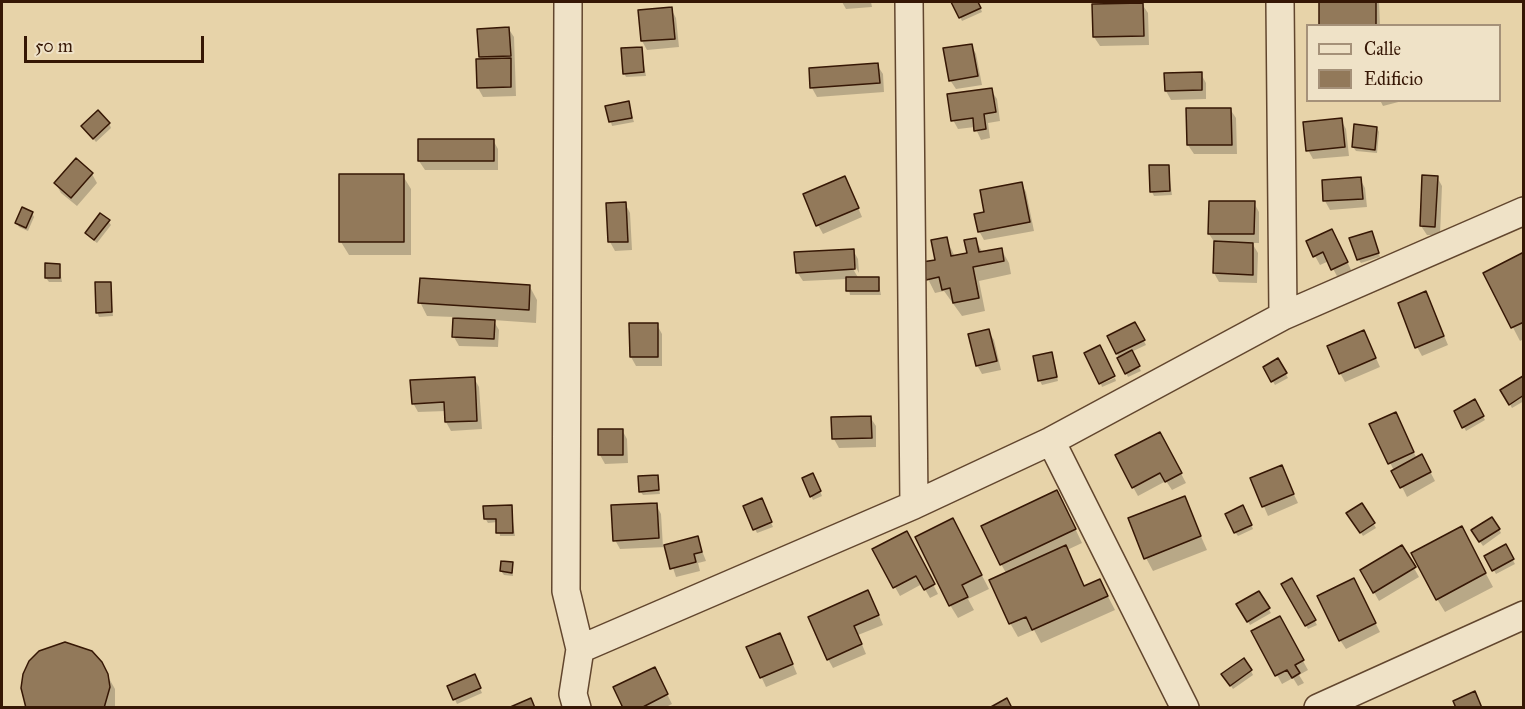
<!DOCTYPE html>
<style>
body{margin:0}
#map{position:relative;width:1525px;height:709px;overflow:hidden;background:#e7d3a9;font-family:"IM FELL Great Primer",serif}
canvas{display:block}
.frame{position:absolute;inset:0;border:3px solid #361705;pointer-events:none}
.legend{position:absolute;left:1306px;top:24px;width:195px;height:78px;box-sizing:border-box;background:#efe2c7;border:2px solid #a59179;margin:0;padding:8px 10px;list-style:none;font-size:18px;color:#361705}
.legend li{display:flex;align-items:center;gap:12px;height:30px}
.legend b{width:30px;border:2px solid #a59179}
.scale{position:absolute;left:24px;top:36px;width:180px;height:27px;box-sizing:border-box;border:3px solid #361705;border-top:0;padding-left:8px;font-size:18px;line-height:21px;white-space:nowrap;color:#361705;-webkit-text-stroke:4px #efe2c7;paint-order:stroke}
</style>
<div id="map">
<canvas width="1525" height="709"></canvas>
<div class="frame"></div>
<ul class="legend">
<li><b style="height:8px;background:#efe2c7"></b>Calle</li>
<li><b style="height:16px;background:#92795a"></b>Edificio</li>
</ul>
<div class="scale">50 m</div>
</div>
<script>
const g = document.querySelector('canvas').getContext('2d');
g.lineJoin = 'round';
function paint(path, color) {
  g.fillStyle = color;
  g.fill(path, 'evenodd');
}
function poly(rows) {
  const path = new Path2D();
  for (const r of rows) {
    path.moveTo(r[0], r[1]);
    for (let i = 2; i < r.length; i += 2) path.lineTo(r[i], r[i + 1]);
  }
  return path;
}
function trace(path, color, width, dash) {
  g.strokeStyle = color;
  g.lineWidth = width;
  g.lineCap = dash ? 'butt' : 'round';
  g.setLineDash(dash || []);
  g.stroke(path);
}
paint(poly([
 [842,2,871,2,872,7,846,9],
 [953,2,978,2,982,12,962,21],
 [1321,2,1379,2,1380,26,1321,26],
 [1142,4,1148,13,1149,45,1100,46,1094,37],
 [671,9,676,18,679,47,647,50,642,41],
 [508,28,514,37,516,96,483,97,478,88,483,61,480,57],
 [971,45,976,54,982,85,956,89,950,80],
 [641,48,646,76,626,77,624,73],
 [877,65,883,74,884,92,817,97,812,88,810,69],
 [1201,74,1206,83,1206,99,1171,100,1166,91],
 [991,90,997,99,1000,121,988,123,990,138,981,140,975,127,958,129,953,120],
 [1380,100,1406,100,1383,106],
 [628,103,634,122,612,126,607,107],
 [1230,109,1236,118,1237,154,1194,154,1188,145],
 [1341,120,1346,129,1349,156,1313,159,1308,150],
 [109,123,111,128,96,142,83,126],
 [1377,128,1379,132,1377,153,1356,151,1353,147],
 [493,140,498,149,498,170,425,170,419,161],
 [1168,166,1172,195,1154,196,1152,192],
 [92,174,97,183,77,206,61,193,56,184],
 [403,176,411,189,411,255,349,255,341,242],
 [1437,177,1442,186,1440,235,1427,235,1421,226],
 [1360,179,1365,188,1367,207,1330,210,1325,201],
 [1021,183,1026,192,1034,231,984,240,979,231],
 [849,186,862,217,823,234,818,225],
 [625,203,630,213,632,250,615,251,610,242],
 [1254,203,1259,212,1259,243,1252,243,1258,253,1257,283,1219,282,1214,273,1215,243,1209,234],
 [32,213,34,217,28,231,19,227,17,223],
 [108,221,111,225,97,243,89,237,86,233],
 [1373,236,1380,257,1361,263,1358,259],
 [946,238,955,257,968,254,975,240,983,253,1001,249,1009,263,1011,274,979,281,985,311,962,316,944,291,935,293,928,279],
 [1337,240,1352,272,1338,278,1329,261,1320,265,1315,256],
 [853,250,858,259,859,273,853,262,850,264,859,279,878,279,881,295,850,295,847,279,803,281,797,272],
 [1524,254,1524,339,1520,341,1485,274],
 [59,265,62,282,49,282,46,278],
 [110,284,113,316,99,317,97,312],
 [530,287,537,300,536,323,493,320,499,330,498,347,459,346,454,337,454,317,427,316,420,302],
 [1426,293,1448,345,1422,356,1417,347],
 [1135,324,1146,345,1131,352,1141,371,1128,377,1109,337],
 [657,325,662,334,662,366,636,366,631,357],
 [988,331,994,340,1001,370,982,374,977,365],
 [1364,331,1380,367,1345,382,1340,373],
 [1053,358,1058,381,1042,385,1040,381],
 [1278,360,1288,378,1275,385,1265,368],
 [474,378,479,387,482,429,451,431,446,422,446,411,418,412,413,403],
 [1115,378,1116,381,1102,387,1101,384],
 [1522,378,1524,401,1512,408,1502,391],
 [1474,401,1485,420,1466,431,1456,412],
 [870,417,876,426,876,447,839,448,834,439],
 [1400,423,1417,459,1422,456,1435,481,1407,497,1371,424],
 [622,430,627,439,628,463,605,464,600,455],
 [1165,443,1186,483,1172,490,1166,481,1138,496,1133,487],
 [1281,467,1298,503,1268,516,1252,479],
 [657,476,660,494,643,495,640,491],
 [815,479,822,496,813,500,811,496],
 [1184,498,1207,550,1153,571,1146,558],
 [763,504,773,527,757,533,755,529],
 [656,505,661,514,663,547,697,538,706,561,698,563,700,571,676,577,666,547,620,549,615,540],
 [1064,505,1082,543,1067,550,1085,587,1100,581,1115,610,1041,643,1034,630,1018,637,1010,623,1006,573,1001,564],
 [1362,505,1376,528,1363,536,1348,514],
 [511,507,515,536,500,536,498,522,488,523,485,518],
 [1245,511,1253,529,1238,536,1235,532],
 [1499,529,1501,533,1483,546,1475,535],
 [960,533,989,589,968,599,974,610,958,618,950,605],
 [911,542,938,594,930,598,922,584,900,596,874,550],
 [1469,542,1493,587,1445,612,1437,599],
 [1505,546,1515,564,1496,574,1486,556],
 [1402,547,1419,577,1379,601,1362,571],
 [512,564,513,576,504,575,501,571],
 [1291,580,1317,625,1308,629,1283,584],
 [1358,589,1380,632,1346,649,1340,640],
 [1259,593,1271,613,1250,625,1238,605],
 [873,601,883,625,858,635,866,654,833,668,828,659],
 [1279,618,1308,670,1299,675,1304,683,1298,686,1293,678,1282,684,1253,632],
 [784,643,797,674,766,687,748,648],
 [1251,671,1253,675,1233,689,1225,678],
 [107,675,115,689,115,708,28,708],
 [659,678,672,704,664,708,625,708],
 [476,680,482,693,457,704,449,687]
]), '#0003');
const building = poly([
 [951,2,978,2,981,8,959,18,951,2],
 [1319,2,1376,2,1376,26,1319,26,1319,2],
 [1143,3,1144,36,1093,37,1092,4,1143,3],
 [672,7,675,39,641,41,638,10,672,7],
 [509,27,511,56,479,57,477,29,509,27],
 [972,44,978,76,949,81,943,48,972,44],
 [642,47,644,72,623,74,621,48,642,47],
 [511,58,511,87,477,88,476,59,511,58],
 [878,63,880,83,810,88,809,68,878,63],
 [1202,72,1202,90,1165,91,1164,73,1202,72],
 [992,88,996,112,984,114,986,129,974,131,973,118,951,121,947,94,992,88],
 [629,101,632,118,609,122,605,106,629,101],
 [1186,108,1231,108,1232,145,1187,145,1186,108],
 [98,110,110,123,93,139,81,126,98,110],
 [1342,118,1345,147,1306,151,1303,122,1342,118],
 [1354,124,1377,127,1375,150,1352,147,1354,124],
 [418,139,494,139,494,161,418,161,418,139],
 [76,158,93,173,71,198,54,183,76,158],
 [1149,165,1169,165,1170,191,1150,192,1149,165],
 [339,174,404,174,404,242,339,242,339,174],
 [1422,175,1438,176,1435,227,1420,226,1422,175],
 [845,176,859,208,816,226,803,194,845,176],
 [1361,177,1363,199,1323,201,1322,180,1361,177],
 [1022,182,1030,222,978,232,974,214,984,212,980,190,1022,182],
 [1209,201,1255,201,1254,234,1208,234,1209,201],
 [626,202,628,242,608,242,606,203,626,202],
 [22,207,33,212,26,228,15,223,22,207],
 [100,213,110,220,94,240,85,233,100,213],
 [1332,229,1348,262,1331,270,1323,252,1313,257,1306,241,1332,229],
 [1372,231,1379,253,1357,260,1349,238,1372,231],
 [947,237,951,256,967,253,964,240,976,238,979,252,1002,248,1004,261,973,267,979,298,953,303,950,288,942,290,939,277,926,280,922,262,935,260,931,240,947,237],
 [1214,241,1253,243,1253,275,1213,273,1214,241],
 [854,249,855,269,796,273,794,252,854,249],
 [1524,252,1524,322,1511,328,1483,273,1524,252],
 [45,263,60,264,60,278,45,278,45,263],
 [846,277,879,277,879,291,846,291,846,277],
 [420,278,530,285,529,310,418,303,420,278],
 [95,282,111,282,112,312,96,313,95,282],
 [1426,291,1444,336,1415,348,1398,303,1426,291],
 [453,318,495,320,494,339,452,337,453,318],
 [1135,322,1145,340,1116,354,1107,336,1135,322],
 [629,323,658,323,658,357,630,357,629,323],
 [989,329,997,361,976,366,968,334,989,329],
 [1364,330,1376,358,1339,374,1327,346,1364,330],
 [1100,345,1115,376,1099,384,1084,353,1100,345],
 [1132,350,1140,366,1125,374,1117,358,1132,350],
 [1052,352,1057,377,1038,381,1033,356,1052,352],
 [1278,358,1287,373,1271,382,1263,367,1278,358],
 [1523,376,1524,395,1509,405,1500,390,1523,376],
 [475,377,477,421,445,422,444,402,412,404,410,380,475,377],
 [1475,399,1484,416,1462,428,1454,411,1475,399],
 [1396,412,1414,452,1388,464,1369,424,1396,412],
 [871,416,872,438,832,439,831,417,871,416],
 [598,429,623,429,623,455,598,455,598,429],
 [1160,432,1182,473,1165,482,1160,473,1132,488,1115,455,1160,432],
 [1422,454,1431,472,1400,488,1391,471,1422,454],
 [1282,465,1294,494,1262,507,1250,478,1282,465],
 [813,473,821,491,810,497,802,478,813,473],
 [658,475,659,490,639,492,638,476,658,475],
 [1057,490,1076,529,1000,565,981,526,1057,490],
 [1185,496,1201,536,1144,559,1128,518,1185,496],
 [762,498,772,522,753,530,743,506,762,498],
 [657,503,659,538,613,541,611,505,657,503],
 [1362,503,1375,523,1360,533,1346,513,1362,503],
 [512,505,513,533,496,533,496,519,484,519,483,506,512,505],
 [1243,505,1252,525,1234,533,1225,514,1243,505],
 [1492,517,1500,529,1479,542,1471,530,1492,517],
 [953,518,982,575,962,585,968,597,949,606,915,537,953,518],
 [1462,526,1486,573,1436,600,1411,553,1462,526],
 [907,531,935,584,924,590,916,576,893,588,872,549,907,531],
 [698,536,702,552,694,554,696,562,670,569,664,545,698,536],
 [1506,544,1514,559,1492,571,1484,556,1506,544],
 [1066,545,1084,586,1100,579,1108,596,1032,630,1026,617,1009,624,989,580,1066,545],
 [1402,545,1416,567,1373,593,1360,570,1402,545],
 [501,561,513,562,512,573,500,571,501,561],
 [1292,578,1316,620,1305,626,1281,584,1292,578],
 [1354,578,1376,623,1339,641,1317,596,1354,578],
 [868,590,879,615,854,626,862,644,827,660,808,617,868,590],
 [1259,591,1270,608,1247,622,1236,604,1259,591],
 [1280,616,1304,660,1295,665,1300,673,1292,678,1287,670,1275,676,1251,631,1280,616],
 [780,633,793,664,760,678,746,647,780,633],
 [65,642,92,651,102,662,108,674,110,687,104,708,26,708,21,688,23,674,29,661,39,651,65,642],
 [1244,658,1252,670,1230,686,1221,674,1244,658],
 [655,667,668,694,641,708,623,708,613,687,655,667],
 [475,674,481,688,453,700,447,686,475,674],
 [1475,691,1482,708,1456,708,1453,701,1475,691],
 [531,698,535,708,508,708,531,698],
 [1007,698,1012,708,989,708,1007,698]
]);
paint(building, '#92795a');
trace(building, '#361705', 1.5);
const street = poly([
 [568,2,566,591,580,649,573,694,577,708],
 [909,2,914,505],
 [1280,2,1283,316],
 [1051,441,1185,708],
 [580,649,914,505,1051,441,1283,316,1524,211],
 [1318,708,1524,615]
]);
trace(street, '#62462e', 30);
trace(street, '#efe2c7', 27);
</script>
